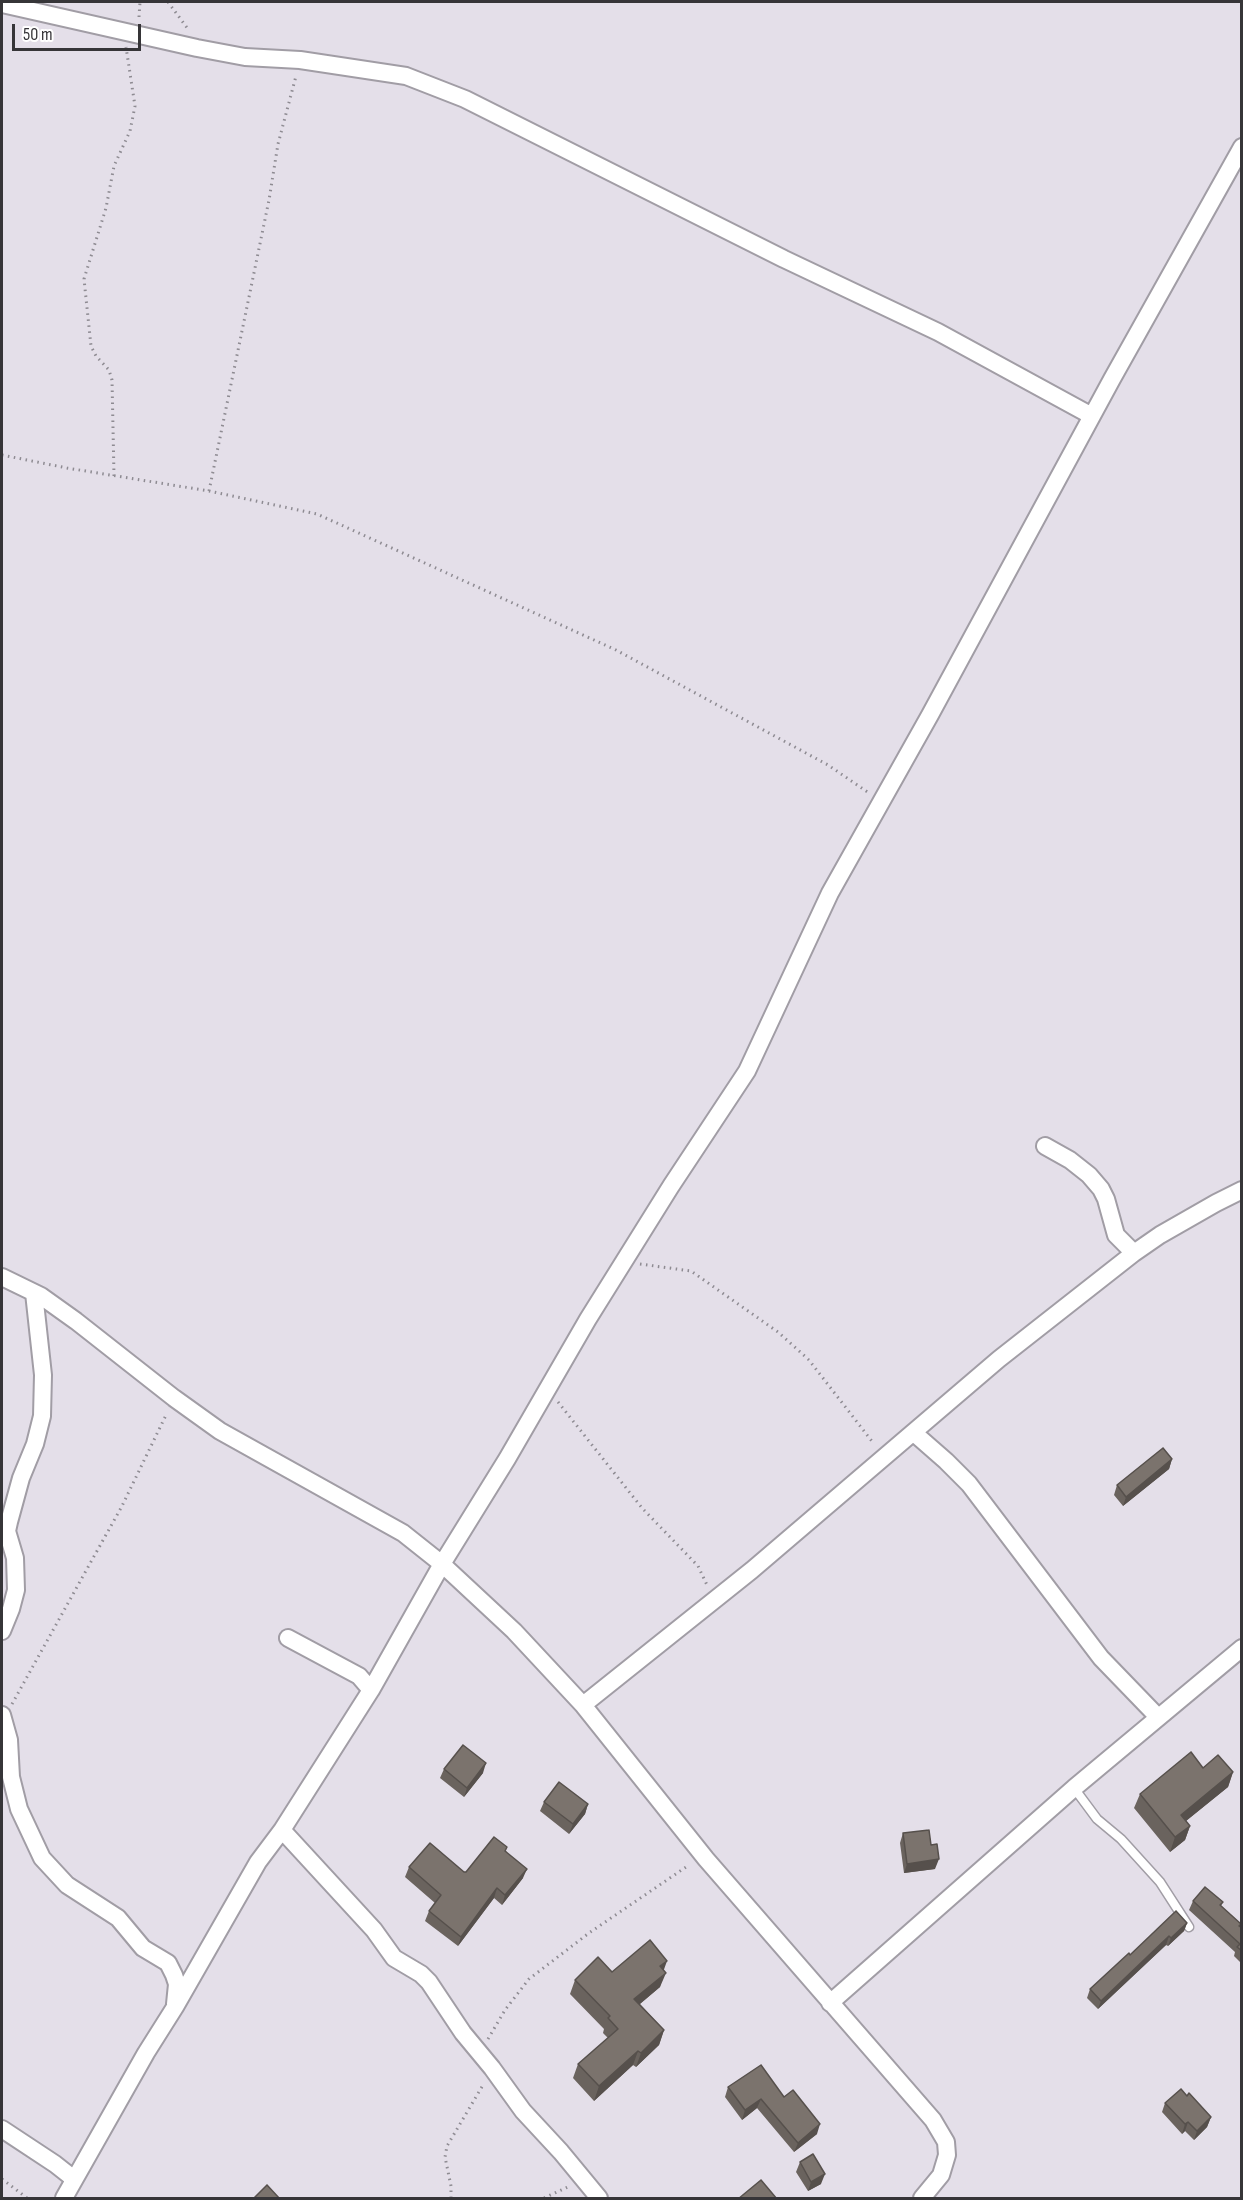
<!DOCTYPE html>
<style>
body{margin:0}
#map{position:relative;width:1243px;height:2200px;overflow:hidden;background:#e4dfe9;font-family:"Sofia Sans Condensed",sans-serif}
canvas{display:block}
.frame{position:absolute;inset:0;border:3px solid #363538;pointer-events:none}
.scale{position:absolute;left:12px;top:24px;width:129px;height:27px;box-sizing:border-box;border:3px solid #363538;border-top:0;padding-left:8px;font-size:18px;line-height:21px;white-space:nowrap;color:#363538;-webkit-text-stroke:4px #fff;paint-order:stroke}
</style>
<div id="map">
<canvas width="1243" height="2200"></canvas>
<div class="frame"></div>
<div class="scale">50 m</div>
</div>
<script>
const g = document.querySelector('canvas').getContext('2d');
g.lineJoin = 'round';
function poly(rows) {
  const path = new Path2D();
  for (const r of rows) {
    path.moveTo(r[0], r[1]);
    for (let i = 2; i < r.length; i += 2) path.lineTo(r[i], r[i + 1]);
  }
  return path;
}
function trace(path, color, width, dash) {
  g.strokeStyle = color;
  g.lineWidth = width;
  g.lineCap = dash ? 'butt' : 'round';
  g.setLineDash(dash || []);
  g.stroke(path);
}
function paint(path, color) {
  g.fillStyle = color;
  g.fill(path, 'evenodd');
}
const lane = poly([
 [1074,1788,1097,1819,1121,1839,1160,1882,1189,1927]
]);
const street = poly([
 [2,4,197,48,245,57,300,60,406,76,465,99,784,259,938,332,1092,416],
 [1045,1146,1070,1160,1089,1175,1101,1189,1106,1199,1116,1235,1134,1253],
 [2,1277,41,1296,76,1321,174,1398,220,1431,403,1533,442,1564,514,1631,583,1705,706,1859,933,2120,946,2142,947,2155,941,2175,922,2198],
 [914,1433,946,1461,969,1484,1101,1658,1158,1717],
 [2,1631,11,1609,16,1590,15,1558,7,1531,9,1522,21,1478,35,1444,42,1416,43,1375,34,1293],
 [288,1638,359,1676,371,1690],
 [583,1705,752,1570,999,1359,1134,1253,1160,1235,1216,1203,1242,1190],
 [2,1715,9,1740,11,1777,19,1809,42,1858,67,1885,118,1918,143,1948,168,1963,174,1975,177,1984,175,2004],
 [282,1830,374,1930,394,1958,421,1974,429,1982,463,2033,492,2068,523,2111,561,2152,599,2198],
 [830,2003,1074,1788,1242,1648],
 [2,2129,55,2164,74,2179],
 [64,2198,146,2053,175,2007,258,1862,282,1830,371,1690,442,1564,507,1459,588,1319,671,1186,747,1071,830,893,930,715,1112,379,1242,147]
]);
trace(lane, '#a19da5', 11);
trace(street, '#a19da5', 20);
trace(poly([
 [168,2,188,29],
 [139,17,140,2],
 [2,455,67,468,209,491,317,514,616,650,828,765,869,793],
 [114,476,112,380,109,370,96,356,91,346,84,279,106,208,114,166,130,131,135,106,126,47],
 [209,491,269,200,278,144,296,76],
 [640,1264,691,1271,778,1332,809,1360,874,1444],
 [558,1402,642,1508,698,1566,707,1585],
 [12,1704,122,1506,167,1413],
 [488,2039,505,2010,529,1979,589,1933,689,1865],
 [2,2179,27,2198],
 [451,2198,451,2186,445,2157,447,2146,483,2085],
 [544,2198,570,2186]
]), '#8e8b92', 3, [1.5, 4.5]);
trace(lane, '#fff', 8);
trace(street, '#fff', 16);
paint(poly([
 [1172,1459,1169,1469,1123,1506,1114,1495,1117,1485],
 [1203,1768,1233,1772,1228,1787,1186,1821,1190,1826,1185,1840,1170,1852,1134,1808,1140,1794],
 [444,1769,483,1773,464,1797,440,1778],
 [544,1802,588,1804,585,1814,569,1834,540,1811],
 [903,1833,931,1845,935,1869,904,1873,900,1843],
 [506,1851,523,1878,502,1905,494,1898,458,1946,425,1921,429,1911,435,1903,405,1877,409,1867,466,1872],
 [1193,1901,1223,1902,1221,1906,1241,1924,1240,1927,1242,1928,1242,1964,1234,1956,1235,1952,1189,1910],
 [1187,1923,1184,1931,1168,1946,1166,1945,1098,2009,1087,1998,1090,1989,1130,1955],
 [663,1970,660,1987,640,2004,664,2030,659,2045,636,2067,633,2065,594,2101,573,2078,578,2064,608,2038,603,2033,604,2029,570,1994,575,1980,612,1972],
 [728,2087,784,2097,817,2134,794,2152,757,2108,742,2120,725,2097],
 [1187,2096,1211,2117,1207,2127,1194,2140,1185,2131,1182,2134,1162,2112,1165,2103],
 [800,2162,821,2184,808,2191,796,2172]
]), '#6a635e');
paint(poly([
 [1172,1459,1169,1469,1123,1506,1126,1497],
 [486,1763,483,1773,464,1797,467,1788],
 [1233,1772,1228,1787,1176,1829,1181,1815],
 [588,1804,585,1814,569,1834,573,1824],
 [1190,1826,1185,1840,1170,1852,1175,1837],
 [939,1859,935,1869,904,1873,907,1864],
 [527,1869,523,1878,502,1905,505,1895],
 [497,1888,494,1898,458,1946,461,1937],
 [1187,1923,1184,1931,1168,1946,1171,1938],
 [1169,1936,1166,1945,1098,2009,1101,2001],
 [667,1961,662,1975,660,1966],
 [666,1973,660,1987,629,2013,634,1999],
 [664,2030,659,2045,636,2067,641,2053],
 [638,2051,633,2065,594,2101,599,2086],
 [761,2099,757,2108,742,2120,745,2110],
 [1211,2117,1207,2127,1194,2140,1197,2131],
 [1188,2122,1185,2131,1182,2134,1185,2124],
 [820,2124,817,2134,794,2152,798,2143],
 [825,2174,821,2184,808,2191,811,2182]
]), '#56504c');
const building = poly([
 [1163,1448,1172,1459,1126,1497,1117,1485,1163,1448],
 [463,1745,486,1763,467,1788,444,1769,463,1745],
 [1191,1752,1203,1768,1218,1755,1233,1772,1181,1815,1190,1826,1175,1837,1140,1794,1191,1752],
 [559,1782,588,1804,573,1824,544,1802,559,1782],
 [929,1830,931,1845,937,1844,939,1859,907,1864,903,1833,929,1830],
 [494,1837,507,1847,505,1851,527,1869,505,1895,497,1888,461,1937,429,1911,441,1895,409,1867,430,1843,464,1872,466,1872,494,1837],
 [1205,1887,1223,1902,1220,1905,1241,1924,1239,1926,1242,1928,1242,1951,1237,1947,1240,1944,1193,1901,1205,1887],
 [1176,1911,1187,1923,1171,1938,1169,1936,1101,2001,1090,1989,1129,1953,1130,1955,1176,1911],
 [650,1940,667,1961,660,1966,666,1973,634,1999,664,2030,641,2053,638,2051,599,2086,578,2064,618,2029,608,2018,610,2016,575,1980,598,1957,612,1972,650,1940],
 [761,2065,784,2097,793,2090,820,2124,798,2143,761,2099,745,2110,728,2087,761,2065],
 [1181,2089,1187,2096,1189,2093,1211,2117,1197,2131,1188,2122,1185,2124,1165,2103,1181,2089],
 [813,2154,825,2174,811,2182,800,2162,813,2154],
 [761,2180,777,2199,738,2199,761,2180],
 [267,2185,280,2199,253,2199,267,2185]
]);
paint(building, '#7b736d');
trace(building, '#56504c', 1.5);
</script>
